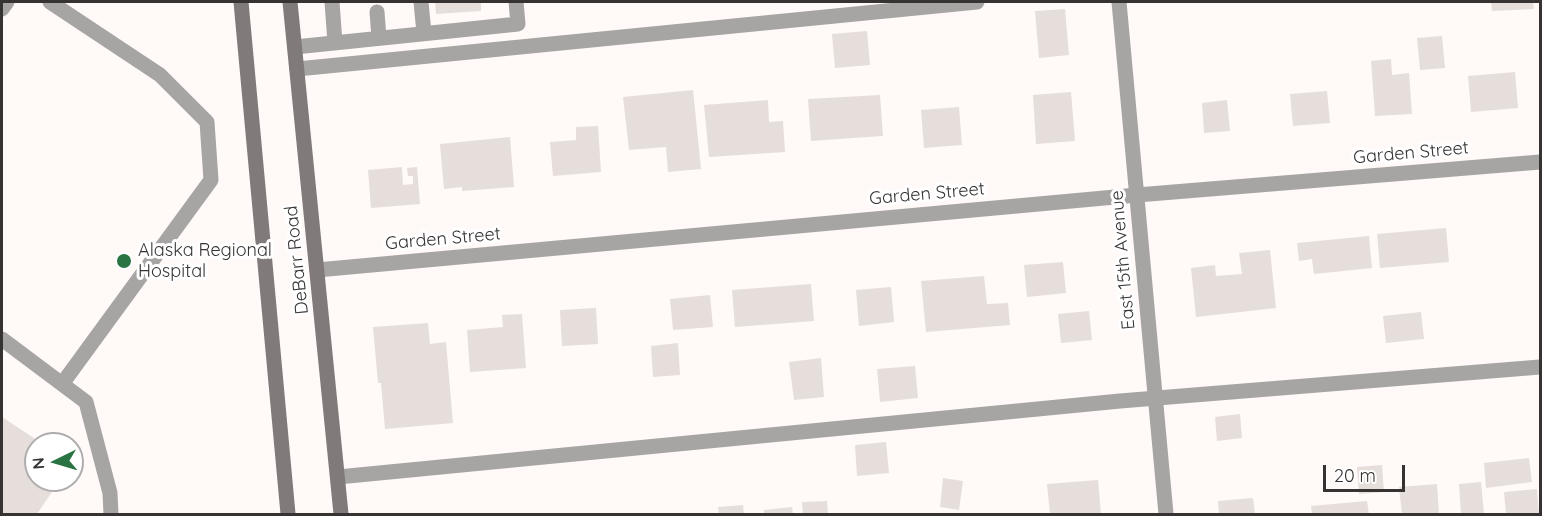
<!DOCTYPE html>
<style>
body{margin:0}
#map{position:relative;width:1542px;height:516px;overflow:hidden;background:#fff9f8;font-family:Quicksand,sans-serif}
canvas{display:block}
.frame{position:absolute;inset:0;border:3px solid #363332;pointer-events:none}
.north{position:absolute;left:24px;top:432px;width:60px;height:60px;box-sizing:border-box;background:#fff;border:2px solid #afadad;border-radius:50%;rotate:265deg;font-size:16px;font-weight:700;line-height:24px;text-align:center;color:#363332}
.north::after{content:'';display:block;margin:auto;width:21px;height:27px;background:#297442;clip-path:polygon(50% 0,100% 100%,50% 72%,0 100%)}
.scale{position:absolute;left:1323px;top:465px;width:82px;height:27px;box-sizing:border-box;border:3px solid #363332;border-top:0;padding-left:8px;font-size:18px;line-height:21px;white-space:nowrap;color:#363332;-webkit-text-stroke:4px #fff;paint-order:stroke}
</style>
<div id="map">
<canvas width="1542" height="516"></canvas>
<div class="frame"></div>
<div class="north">N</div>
<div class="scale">20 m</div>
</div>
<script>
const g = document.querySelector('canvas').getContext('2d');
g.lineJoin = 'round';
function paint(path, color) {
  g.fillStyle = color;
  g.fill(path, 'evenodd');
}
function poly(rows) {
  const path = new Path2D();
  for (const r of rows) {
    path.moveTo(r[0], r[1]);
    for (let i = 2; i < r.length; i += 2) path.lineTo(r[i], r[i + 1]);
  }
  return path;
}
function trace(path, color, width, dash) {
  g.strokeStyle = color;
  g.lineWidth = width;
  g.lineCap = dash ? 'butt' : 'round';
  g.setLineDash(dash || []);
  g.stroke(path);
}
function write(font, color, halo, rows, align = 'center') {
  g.font = font + ' Quicksand,sans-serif';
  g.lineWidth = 6;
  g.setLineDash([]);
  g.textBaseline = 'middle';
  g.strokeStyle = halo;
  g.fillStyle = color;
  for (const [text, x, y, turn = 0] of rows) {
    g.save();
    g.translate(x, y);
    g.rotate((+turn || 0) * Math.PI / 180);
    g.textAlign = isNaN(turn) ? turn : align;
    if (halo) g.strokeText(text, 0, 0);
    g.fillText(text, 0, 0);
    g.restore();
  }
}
paint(poly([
 [435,2,481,2,481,11,436,14],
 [1491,2,1533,2,1534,9,1492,11],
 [1065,9,1069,55,1039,58,1035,11],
 [867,31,870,65,835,68,832,34],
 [1442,36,1445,68,1420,70,1417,38],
 [1391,59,1392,75,1409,73,1412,114,1375,116,1371,61],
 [1515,72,1518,108,1471,112,1468,76],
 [693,90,701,169,668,172,666,147,629,150,623,97],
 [1327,91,1330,123,1293,126,1290,94],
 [1071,92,1075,141,1036,144,1033,95],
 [880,95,883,136,811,141,808,99],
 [768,100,769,122,783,121,785,152,709,157,704,105],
 [1227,100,1230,131,1204,133,1202,103],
 [959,107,962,145,924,148,921,110],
 [598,126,601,172,553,176,550,142,576,140,576,127],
 [510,137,514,187,462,191,462,187,444,189,440,144],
 [402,167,403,185,413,184,413,176,408,176,407,168,417,167,420,204,371,208,368,170],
 [1446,228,1449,262,1380,268,1377,234],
 [1369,236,1372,268,1314,274,1312,259,1299,261,1297,243],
 [1270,250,1276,308,1196,317,1191,268,1215,265,1216,276,1242,274,1239,253],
 [1063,262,1066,293,1027,297,1024,265],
 [984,276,987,304,1008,303,1010,325,926,332,921,281],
 [811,284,814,321,735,327,732,290],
 [891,287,894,322,859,326,856,290],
 [710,295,713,327,673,330,670,299],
 [596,308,598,344,562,346,560,310],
 [1089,311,1092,340,1061,343,1058,314],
 [1421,312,1424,339,1386,343,1383,316],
 [522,314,526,368,470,372,467,330,503,327,502,315],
 [428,323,430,344,446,342,453,423,385,429,381,383,378,383,373,327],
 [678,343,680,375,653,377,651,346],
 [821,358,824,397,794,400,789,362],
 [915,366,918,398,880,402,877,369],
 [1240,414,1242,438,1217,441,1215,417],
 [2,417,43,444,36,444,36,480,60,480,37,514,2,514],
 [886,442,889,473,857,476,855,445],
 [1529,458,1532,482,1486,488,1484,463],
 [1382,465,1384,492,1359,494,1357,467],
 [943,478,963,481,959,510,940,507],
 [1098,480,1101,514,1050,514,1047,484],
 [1481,482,1484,514,1461,514,1459,484],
 [1437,484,1439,514,1402,514,1399,487],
 [1537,489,1539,514,1506,514,1504,492],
 [1253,498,1255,514,1219,514,1218,501],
 [827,501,828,514,803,514,802,502],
 [1367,501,1369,514,1312,514,1311,506],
 [743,505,744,514,719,514,718,507],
 [792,507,793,514,764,514,764,510]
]), '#e6deda');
trace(poly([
 [50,2,160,75,207,122,211,180,62,384],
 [332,2,335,43],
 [421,2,424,33],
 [2,9,7,2],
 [377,12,379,38],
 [295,47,518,24,516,2],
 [297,69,977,2],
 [2,339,86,402,110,493,111,514],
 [338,477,1120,401,1540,367]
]), '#a7a4a4', 15);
trace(poly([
 [1119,2,1166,514],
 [317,270,1137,195,1540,162]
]), '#a7a4a4', 15);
trace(poly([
 [241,2,288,514],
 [290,2,341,514]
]), '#807a7b', 15);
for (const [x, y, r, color] of [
 [124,261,8,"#297442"]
]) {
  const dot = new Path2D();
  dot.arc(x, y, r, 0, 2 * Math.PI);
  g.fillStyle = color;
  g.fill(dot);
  trace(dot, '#fff', 2);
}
write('18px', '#363332', '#fff', [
 ["Garden Street",1411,153,-5],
 ["Garden Street",927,194,-5],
 ["Garden Street",443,239,-5],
 ["DeBarr Road",297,260,-96],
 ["East 15th Avenue",1123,260,-95]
]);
write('18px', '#363332', '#fff', [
 ["Alaska Regional",138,251],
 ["Hospital",138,272]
], 'left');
</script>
